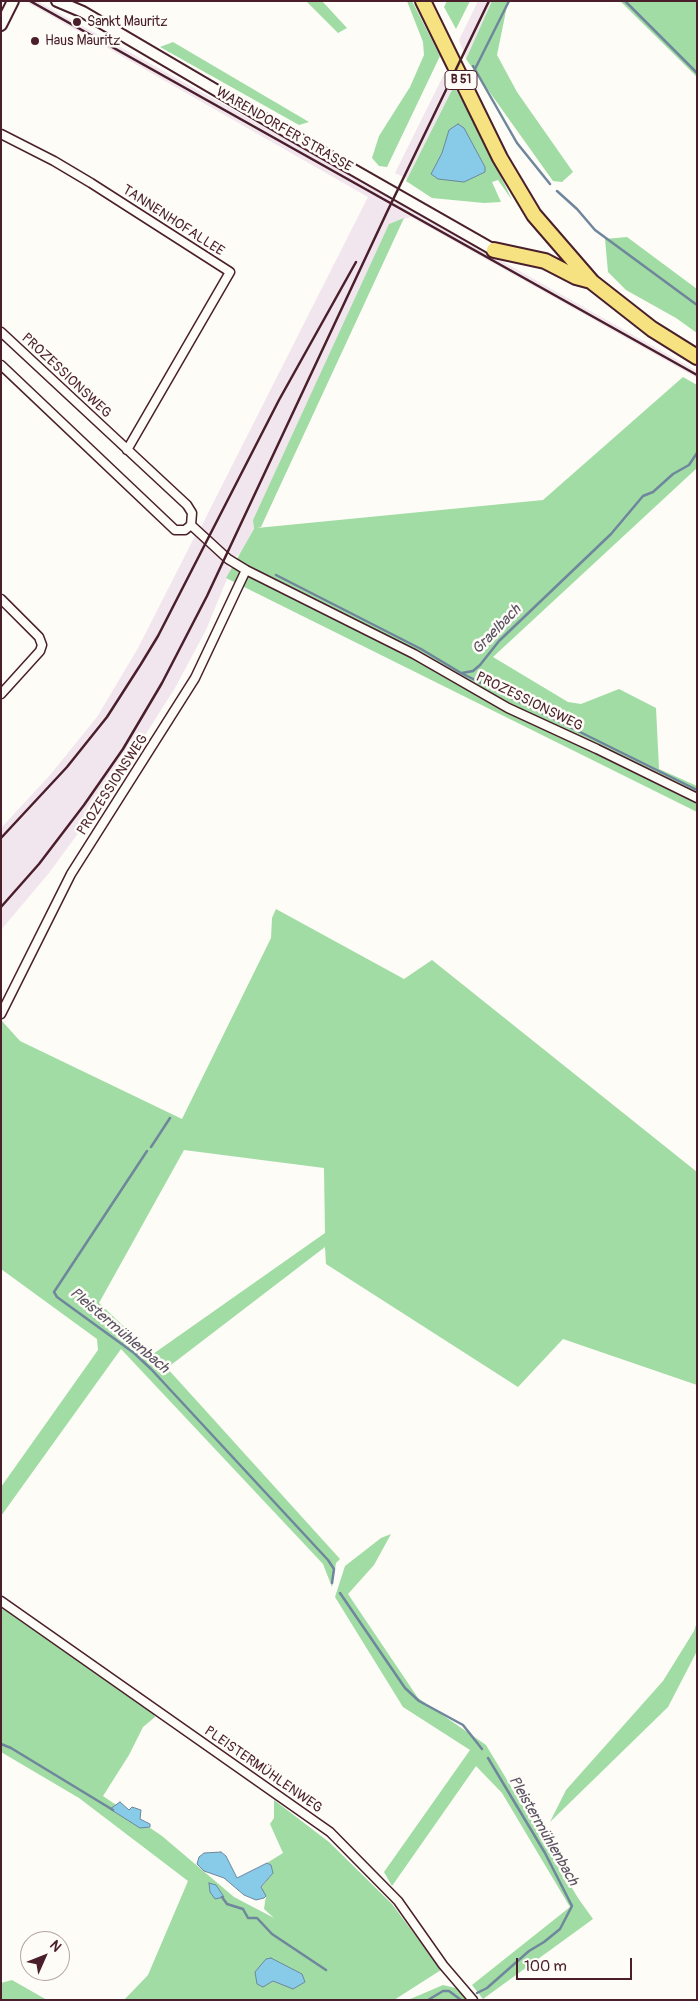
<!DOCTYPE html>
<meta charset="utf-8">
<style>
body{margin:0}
#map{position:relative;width:698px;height:2001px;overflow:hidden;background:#fdfcf7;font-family:Pangolin,sans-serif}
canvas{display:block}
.frame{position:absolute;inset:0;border:2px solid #4a1f2b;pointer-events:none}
.north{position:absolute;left:20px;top:1931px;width:50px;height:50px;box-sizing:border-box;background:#fdfcf7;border:1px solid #b5a4a5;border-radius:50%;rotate:46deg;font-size:14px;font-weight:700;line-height:20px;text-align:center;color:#4a1f2b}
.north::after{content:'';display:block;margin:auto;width:18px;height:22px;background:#4a1f2b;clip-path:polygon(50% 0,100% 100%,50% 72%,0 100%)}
.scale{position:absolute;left:516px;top:1958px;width:116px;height:22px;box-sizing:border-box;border:2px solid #4a1f2b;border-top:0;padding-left:6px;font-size:15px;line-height:18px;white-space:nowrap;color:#4a1f2b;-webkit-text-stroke:4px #fdfcf7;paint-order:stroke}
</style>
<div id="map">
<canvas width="698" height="2001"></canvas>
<div class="frame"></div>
<div class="north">N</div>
<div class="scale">100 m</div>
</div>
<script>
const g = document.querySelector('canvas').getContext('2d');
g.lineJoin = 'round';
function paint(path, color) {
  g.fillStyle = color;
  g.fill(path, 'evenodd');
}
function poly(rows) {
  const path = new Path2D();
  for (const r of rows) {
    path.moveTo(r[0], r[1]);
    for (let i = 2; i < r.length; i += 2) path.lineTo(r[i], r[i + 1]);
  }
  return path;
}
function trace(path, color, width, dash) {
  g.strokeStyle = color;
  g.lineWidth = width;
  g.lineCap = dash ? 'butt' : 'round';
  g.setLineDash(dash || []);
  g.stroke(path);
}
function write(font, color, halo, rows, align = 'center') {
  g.font = font + ' Pangolin,sans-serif';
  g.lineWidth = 5;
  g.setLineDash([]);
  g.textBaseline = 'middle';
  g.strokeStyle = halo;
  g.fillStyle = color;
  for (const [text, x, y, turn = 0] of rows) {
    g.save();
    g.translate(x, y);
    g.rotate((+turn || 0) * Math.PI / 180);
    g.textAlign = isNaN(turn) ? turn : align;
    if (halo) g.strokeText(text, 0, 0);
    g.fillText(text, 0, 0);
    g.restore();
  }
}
paint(poly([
 [25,1,37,1,225,105,697,371,697,378,411,217,390,223,253,520,254,529,242,552,234,558,201,527,368,197],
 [478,1,492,1,466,59,459,40],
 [445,72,454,86,407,179,395,173],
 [195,536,231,569,206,630,175,688,115,783,49,873,1,930,1,828,50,775,97,717,138,648]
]), '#f2e6ee');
paint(poly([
 [306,1,322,1,347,28,338,33],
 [407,1,412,1,440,56,387,167,379,166,372,158,379,136,410,87,424,55,423,42],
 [447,1,470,1,456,29,444,7],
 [492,1,508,1,497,55,517,92,573,172,562,182,553,181,466,59],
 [620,1,697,1,697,77],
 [173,42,309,122,299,125,160,47],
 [454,86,482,137,512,200,498,180,492,182,501,202,484,203,432,198,406,181],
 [404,218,261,527,257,528,543,500,683,377,697,385,697,468,493,657,568,702,581,704,619,689,656,708,659,769,697,786,697,812,226,578,254,529,253,520,389,224],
 [627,237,697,289,697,333,676,318,626,290,608,272,605,239],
 [276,909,404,979,432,960,697,1172,697,1385,563,1339,518,1387,326,1264,325,1247,167,1368,340,1559,336,1563,332,1587,323,1564,121,1349,1,1516,1,1487,98,1350,97,1339,1,1269,1,1023,2,1021,20,1041,182,1119,271,938,272,918],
 [184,1150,324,1168,325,1233,153,1354,99,1303],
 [391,1534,374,1565,348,1594,418,1698,486,1745,578,1898,593,1919,483,1999,472,1985,570,1907,502,1793,476,1766,392,1886,384,1872,470,1750,403,1707,335,1597,345,1566,381,1538],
 [1,1606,31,1627,35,1625,154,1713,155,1717,143,1727,129,1755,103,1796,162,1836,234,1897,274,1918,264,1909,266,1896,261,1888,273,1873,271,1865,267,1863,283,1853,270,1824,274,1818,274,1800,329,1842,392,1904,441,1970,394,2000,124,2000,148,1975,188,1881,79,1798,1,1752],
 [697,1622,697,1651,668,1707,550,1822,566,1790,663,1681,694,1631],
 [12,1980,47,2000,1,2000,1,1983],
 [443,1985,460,1989,468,2000,408,2000]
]), '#a0dca3');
const water = poly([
 [458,124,464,128,485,167,485,172,464,182,438,179,431,174,442,153,449,130,458,124],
 [120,1802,129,1810,132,1807,141,1810,140,1819,150,1824,150,1827,140,1828,110,1809,120,1802],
 [221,1852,226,1856,237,1878,267,1863,271,1865,273,1873,261,1887,266,1896,264,1898,256,1900,244,1895,224,1878,204,1871,197,1864,199,1857,204,1853,221,1852],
 [209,1883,216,1885,224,1897,215,1899,210,1892,209,1883],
 [271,1958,302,1974,305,1982,293,1989,273,1981,263,1987,257,1984,255,1972,266,1959,271,1958]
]);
paint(water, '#88cbe9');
trace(water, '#6f869d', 1);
trace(poly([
 [625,1,697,73],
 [473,66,517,143,550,184],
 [472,75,509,1],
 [557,191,577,209,595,230,697,305],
 [276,575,421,649,461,673,697,790],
 [462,673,473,671,480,665,499,641,611,534,643,496,653,492,673,474,689,465,697,453],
 [151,1147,170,1118],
 [147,1151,54,1292,57,1297,134,1353,151,1369,328,1560,334,1569,332,1583],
 [340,1593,405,1688,419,1701,463,1725,482,1749],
 [1,1744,11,1748,113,1810],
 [222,1897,227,1904,243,1909,248,1918,257,1918,272,1934,326,1970],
 [477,1993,487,1988,529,1951,544,1942,560,1929,572,1906,545,1853,488,1758],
 [428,2000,443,1991,449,1991,461,2000]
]), '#6f869d', 2.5);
const street = poly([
 [1,134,54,161,91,183,230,272,127,450],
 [1,332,187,505,192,513,191,525,185,530,175,530,1,365],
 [191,525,228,559,246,570,414,654,508,708,597,749,697,798],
 [1,599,39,637,42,645,40,651,1,694],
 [1,1014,71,874,195,678,246,570],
 [1,1601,330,1832,398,1901,443,1965,473,2000]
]);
const secondary = poly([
 [57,1,83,12,294,136,494,250],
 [1,25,13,1]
]);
const highway = poly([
 [423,1,500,158,534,215,592,282,652,329,697,357],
 [494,250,545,261,576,277,591,281]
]);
trace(street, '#4a1f2b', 11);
trace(secondary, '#4a1f2b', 14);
trace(highway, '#4a1f2b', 18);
trace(street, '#fdfcf7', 8);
trace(secondary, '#fdfcf7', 10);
trace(highway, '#f7e281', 14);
trace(poly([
 [30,1,697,375],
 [1,838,67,767,107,717,141,664,158,636,279,400,356,262],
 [1,907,39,864,84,805,123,749,162,683,207,596,387,212,489,1]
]), '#4a1f2b', 2.5);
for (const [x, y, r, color] of [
 [77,22,5,"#4a1f2b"],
 [35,41,5,"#4a1f2b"]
]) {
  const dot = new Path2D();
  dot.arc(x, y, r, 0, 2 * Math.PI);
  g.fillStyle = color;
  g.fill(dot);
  trace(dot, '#fdfcf7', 2);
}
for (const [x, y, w] of [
 [461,80,32]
]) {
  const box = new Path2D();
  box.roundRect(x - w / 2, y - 9.5, w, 19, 4);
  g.fillStyle = '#fdfcf7';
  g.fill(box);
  trace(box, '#4a1f2b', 1);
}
write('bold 12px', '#4a1f2b', null, [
 ["B 51",461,80]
]);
write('14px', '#4a1f2b', '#fdfcf7', [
 ["Sankt Mauritz",87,22],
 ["Haus Mauritz",45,41]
], 'left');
write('14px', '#4a1f2b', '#fdfcf7', [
 ["WARENDORFER STRASSE",284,130,30],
 ["TANNENHOFALLEE",173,221,33],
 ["PROZESSIONSWEG",66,376,43],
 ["PROZESSIONSWEG",529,702,26],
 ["PROZESSIONSWEG",113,785,-57],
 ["PLEISTERMÜHLENWEG",263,1770,35]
]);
write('italic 15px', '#5d5364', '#fdfcf7', [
 ["Graelbach",497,630,-46],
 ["Pleistermühlenbach",119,1331,40],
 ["Pleistermühlenbach",543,1831,60]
]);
</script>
